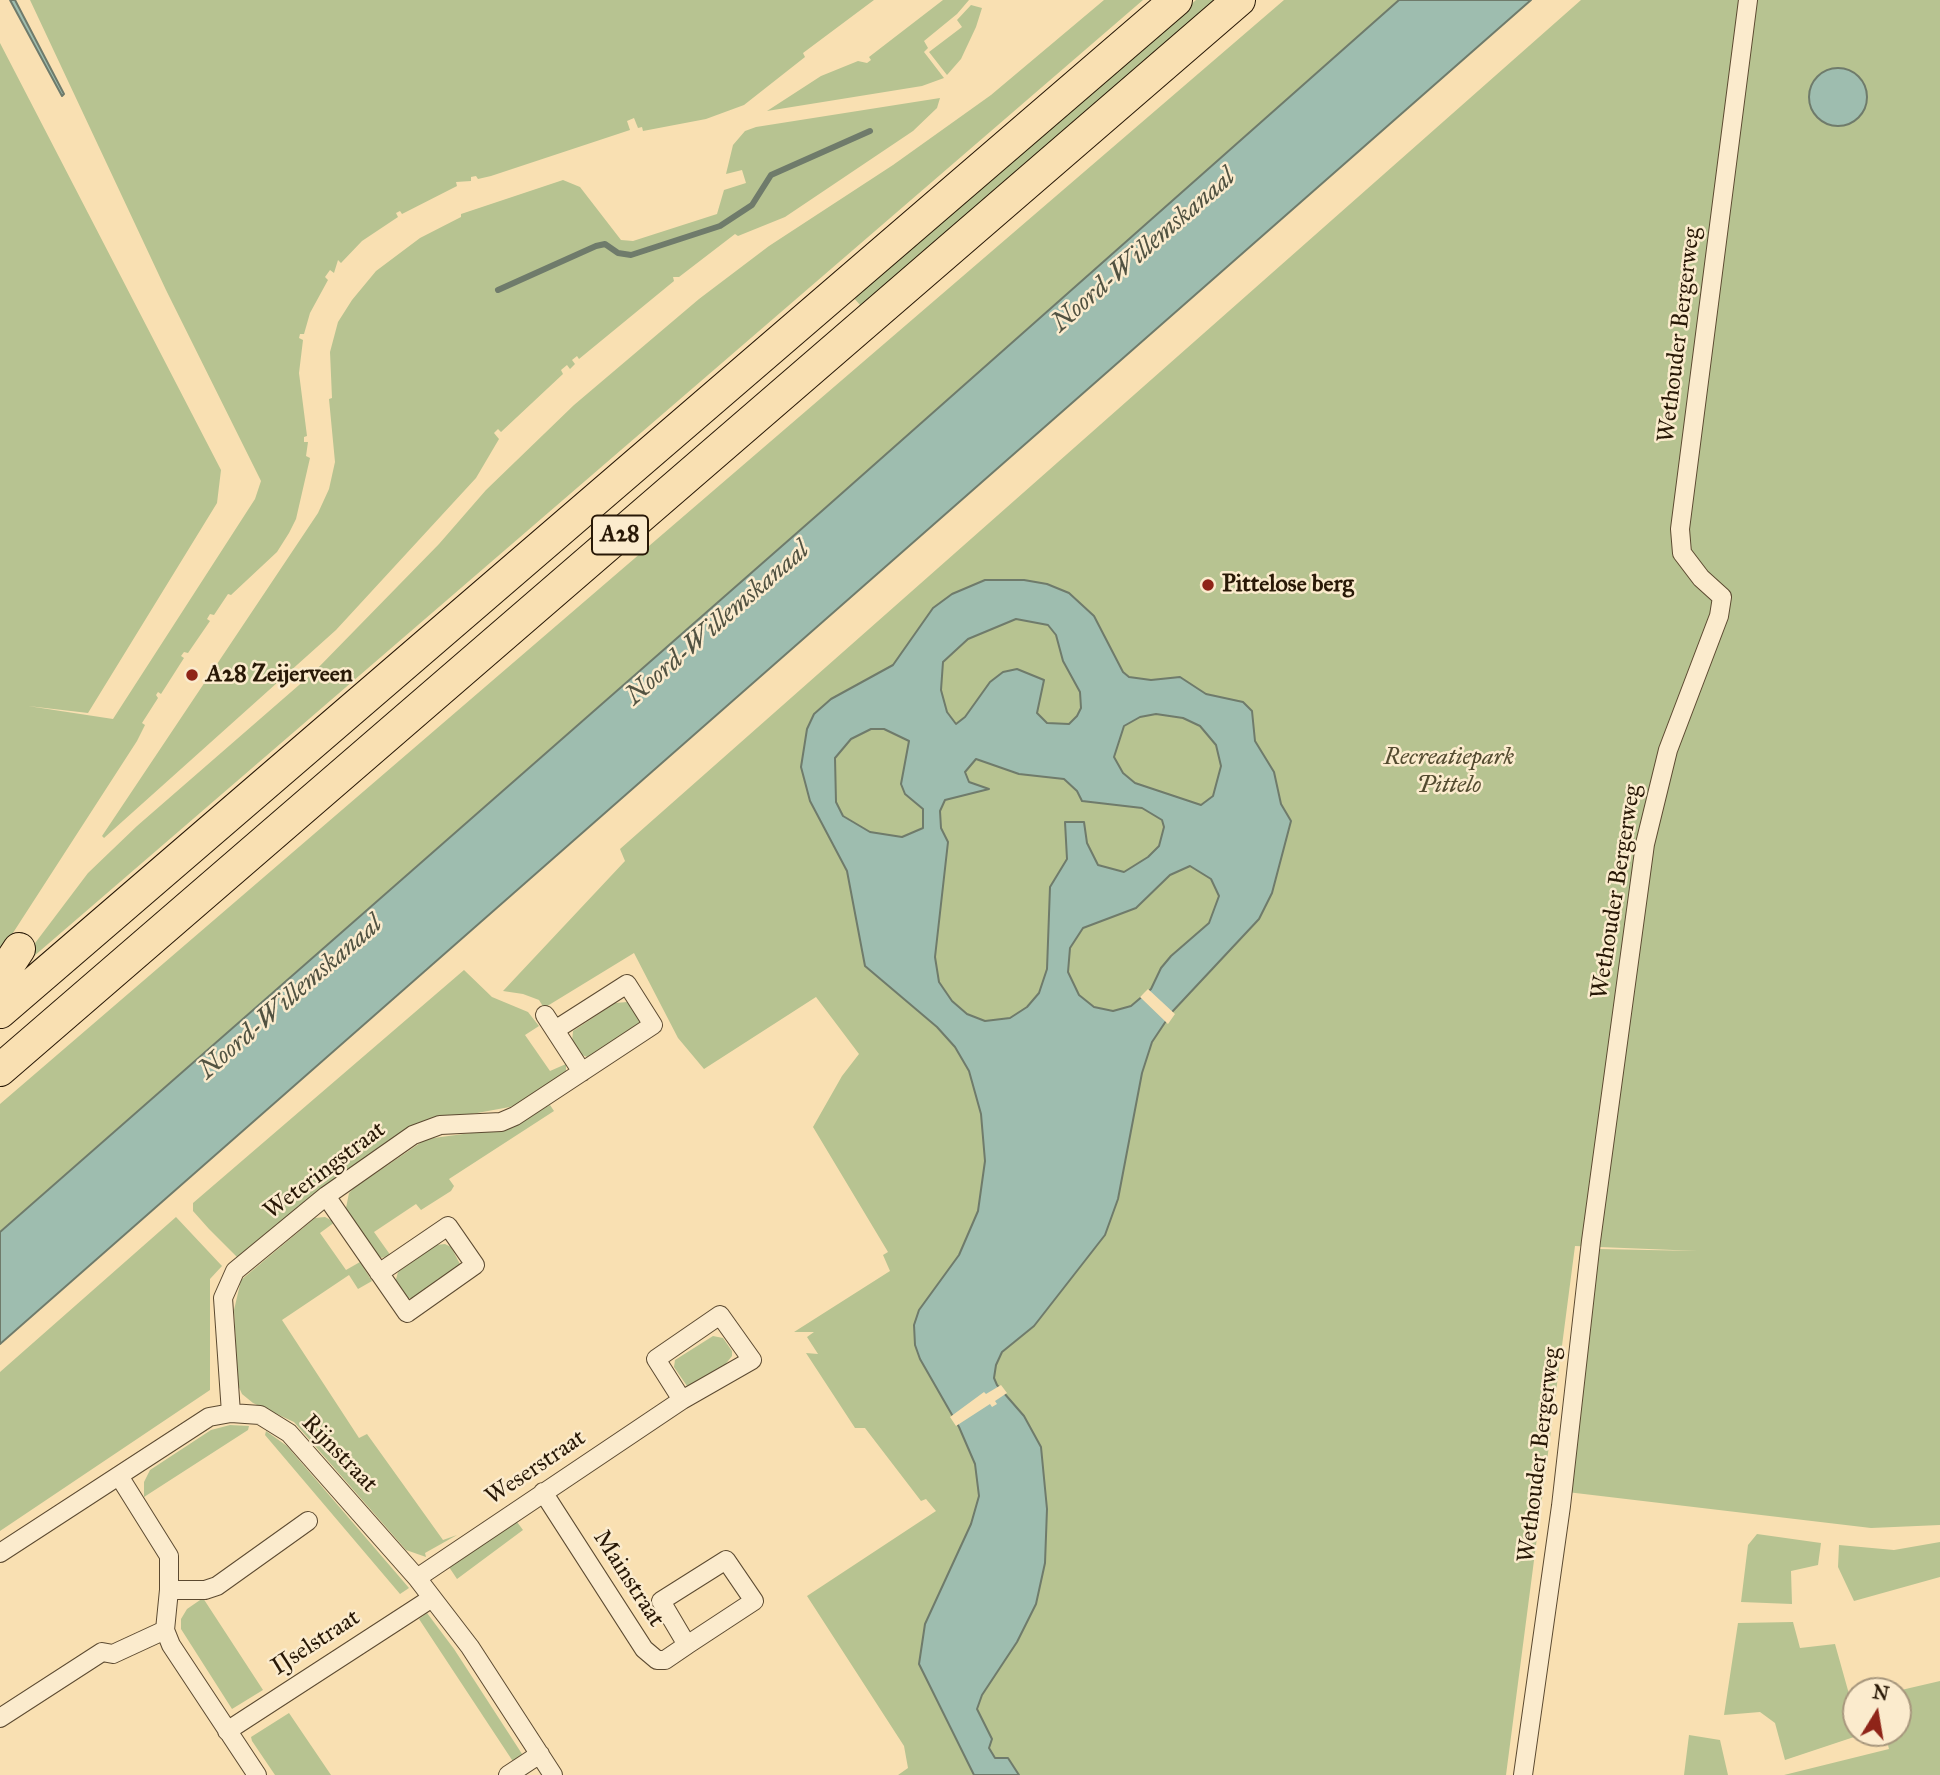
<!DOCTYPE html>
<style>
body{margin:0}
#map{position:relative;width:1940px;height:1775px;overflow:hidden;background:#f9e0b2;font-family:"IM FELL Great Primer",serif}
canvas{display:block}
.north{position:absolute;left:1842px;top:1677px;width:70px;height:70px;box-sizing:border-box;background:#fbebcd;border:2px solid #a7977d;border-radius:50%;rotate:11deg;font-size:19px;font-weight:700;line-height:28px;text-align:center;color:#281806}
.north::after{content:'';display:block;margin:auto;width:24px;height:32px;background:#8f2418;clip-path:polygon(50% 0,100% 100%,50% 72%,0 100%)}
</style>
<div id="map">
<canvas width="1940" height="1775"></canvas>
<div class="north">N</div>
</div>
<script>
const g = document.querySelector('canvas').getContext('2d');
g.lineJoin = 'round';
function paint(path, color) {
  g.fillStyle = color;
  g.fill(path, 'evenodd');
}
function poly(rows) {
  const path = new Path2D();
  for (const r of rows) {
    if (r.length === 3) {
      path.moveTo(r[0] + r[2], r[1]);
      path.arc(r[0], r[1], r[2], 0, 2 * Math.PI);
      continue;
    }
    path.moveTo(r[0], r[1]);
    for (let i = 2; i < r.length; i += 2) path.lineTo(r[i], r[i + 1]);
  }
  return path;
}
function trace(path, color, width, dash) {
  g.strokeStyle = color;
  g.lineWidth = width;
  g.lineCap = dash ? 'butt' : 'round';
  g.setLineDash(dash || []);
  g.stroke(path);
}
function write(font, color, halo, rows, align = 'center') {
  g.font = font + ' "IM FELL Great Primer",serif';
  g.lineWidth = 5;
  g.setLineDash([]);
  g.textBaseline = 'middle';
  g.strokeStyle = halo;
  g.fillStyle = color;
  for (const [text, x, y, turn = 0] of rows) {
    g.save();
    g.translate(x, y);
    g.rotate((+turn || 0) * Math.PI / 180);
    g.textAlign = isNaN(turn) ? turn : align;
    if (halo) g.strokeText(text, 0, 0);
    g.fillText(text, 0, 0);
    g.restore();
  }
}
paint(poly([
 [30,0,874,0,803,53,805,57,744,105,706,119,643,131,642,127,638,128,634,118,627,121,630,130,491,176,478,179,476,176,471,177,471,181,456,182,457,186,402,214,400,211,396,213,398,217,362,241,341,263,338,260,334,273,330,270,325,277,328,280,310,313,304,334,300,334,299,338,303,340,299,373,307,436,304,437,304,442,308,442,306,456,310,458,296,519,289,533,277,552,231,595,228,594,214,615,210,614,207,619,210,621,188,653,184,652,181,656,184,658,161,694,158,692,156,695,158,698,142,723,145,725,137,741,0,953,0,43,221,470,217,503,88,713,28,706,113,719,255,499,261,481,166,290],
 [943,0,969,0,957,14,924,41,928,48,924,52,944,78,922,86,767,111,821,76,858,61,867,63,871,60,869,57],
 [1104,0,1143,0,19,969,17,967,88,873,137,826,314,672,439,544,486,490,574,405,699,299,769,246,893,165,991,95],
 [1196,0,1216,0,861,306,852,296],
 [1284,0,1399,0,823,510,0,1232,0,1104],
 [1581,0,1940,0,1940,1525,1871,1528,1567,1492,1598,1249,1698,1251,1575,1246,1506,1775,898,1775,908,1768,904,1746,807,1596,936,1511,926,1499,921,1501,865,1428,855,1428,806,1353,818,1354,807,1337,814,1332,794,1332,890,1271,883,1255,888,1252,813,1127,842,1076,859,1054,816,997,704,1069,678,1038,634,953,544,1008,539,1000,523,994,503,991,625,861,620,849],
 [971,5,982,8,976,27,961,59,947,75,929,52,962,27,957,20],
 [940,98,937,108,913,131,785,217,738,236,735,234,679,277,673,277,674,281,579,359,577,356,572,360,575,364,570,369,567,365,561,370,563,374,501,432,498,429,494,433,499,439,476,478,336,630,104,838,102,836,318,513,329,489,335,462,329,399,332,398,330,352,338,322,352,300,376,271,420,238,461,217,461,214,563,180,580,187,621,240,633,241,717,214,724,190,746,183,742,170,726,174,733,145,745,131,756,127],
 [464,970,492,997,528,1012,539,1026,525,1035,550,1071,566,1064,566,1074,515,1106,418,1124,360,1164,241,1261,209,1229,193,1211,193,1203],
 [627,1002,639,1017,639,1026,590,1058,582,1055,572,1042,573,1031,615,1003],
 [550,1105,554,1111,449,1179,454,1186,451,1191,421,1210,416,1204,374,1232,391,1256,380,1258,375,1254,346,1208,349,1193,354,1188,426,1139,501,1129],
 [176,1217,222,1266,210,1279,210,1390,0,1531,0,1372],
 [325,1217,335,1222,320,1233,346,1270,360,1262,372,1281,358,1289,349,1275,282,1320,359,1438,367,1434,443,1540,457,1535,425,1553,426,1557,406,1550,294,1422,253,1403,242,1394,238,1385,234,1310,241,1280,315,1218],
 [445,1244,451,1247,461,1266,414,1298,407,1298,395,1283,398,1272,436,1245],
 [713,1336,723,1338,732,1351,732,1356,724,1366,693,1386,687,1386,674,1367,675,1360],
 [230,1425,249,1426,248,1430,144,1497,144,1482,150,1470,211,1430],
 [266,1431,287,1446,409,1588,400,1594,265,1435],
 [517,1522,523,1530,457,1579,449,1567],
 [1757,1534,1821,1543,1818,1565,1791,1571,1792,1604,1741,1602,1748,1545],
 [1940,1542,1940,1577,1854,1601,1838,1567,1839,1545,1894,1550],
 [203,1598,263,1690,232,1709,181,1629,181,1619,187,1609],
 [427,1613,454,1649,524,1757,514,1763,419,1619],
 [1793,1622,1800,1648,1835,1644,1856,1719,1856,1733,1860,1735,1785,1760,1775,1723,1760,1712,1724,1715,1738,1623],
 [1940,1681,1940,1775,1784,1775,1889,1749,1885,1733,1898,1733,1897,1691],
 [289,1713,331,1775,275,1775,252,1741,251,1737],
 [1689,1735,1720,1740,1728,1775,1684,1775]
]), '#b7c391');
const water = poly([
 [10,0,15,0,64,94,62,96,10,0],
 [1399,0,1531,0,0,1344,0,1232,823,510,1399,0],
 [1838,97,29],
 [985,580,1024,580,1047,584,1069,593,1094,616,1123,672,1129,677,1151,680,1180,677,1206,694,1243,702,1252,711,1255,741,1274,772,1281,804,1291,821,1272,893,1259,919,1172,1012,1152,1042,1142,1073,1118,1199,1105,1235,1034,1326,1002,1352,996,1365,994,1378,997,1385,1024,1416,1041,1447,1047,1509,1045,1563,1036,1604,1017,1642,982,1695,977,1709,992,1739,989,1748,995,1758,1008,1758,1019,1775,974,1775,919,1664,925,1624,971,1524,979,1496,975,1464,959,1427,920,1359,915,1345,914,1325,919,1310,959,1255,978,1211,985,1161,981,1114,969,1071,955,1047,937,1027,865,966,847,871,810,801,801,767,807,729,814,714,831,699,893,665,933,608,952,594,985,580],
 [1016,619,1048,625,1056,635,1063,661,1080,692,1081,708,1077,716,1069,724,1047,723,1037,713,1044,680,1017,669,1003,672,990,682,965,717,956,724,947,712,941,690,943,662,968,639,1016,619],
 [1156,714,1183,718,1200,726,1216,745,1221,766,1213,796,1201,805,1135,783,1123,773,1114,757,1124,726,1140,717,1156,714],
 [871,729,884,729,909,741,901,784,905,794,923,809,923,828,902,837,870,832,843,816,836,802,835,758,851,739,871,729],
 [976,759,1019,774,1064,779,1077,791,1082,801,1142,808,1162,820,1164,827,1159,846,1148,857,1124,872,1098,865,1087,843,1084,822,1065,822,1067,859,1050,887,1047,969,1039,993,1027,1007,1010,1018,985,1021,967,1014,952,1001,939,982,935,957,948,842,941,828,940,811,945,800,989,789,969,782,965,772,976,759],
 [1190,866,1211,879,1219,896,1209,923,1171,956,1161,968,1151,989,1131,1006,1113,1011,1094,1007,1079,995,1068,972,1070,948,1083,928,1136,908,1170,875,1190,866]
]);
paint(water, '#9ebdaf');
trace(water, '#6f7b6b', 2);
paint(poly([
 [1148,989,1175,1014,1168,1024,1140,997],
 [1001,1385,1007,1393,995,1401,997,1404,992,1407,990,1404,956,1426,950,1417,984,1392,986,1394]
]), '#f9e0b2');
trace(poly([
 [498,290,596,246,605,244,618,253,631,255,720,226,752,205,771,175,870,131]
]), '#6f7b6b', 6);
const street = poly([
 [545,1015,582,1072],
 [326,1196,407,1313,475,1265,448,1226,379,1273],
 [231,1413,223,1298,235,1271,326,1196,413,1135,440,1125,501,1122,515,1116,653,1025,627,984,555,1030],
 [119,1476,169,1556,169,1590],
 [543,1492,644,1649,657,1660,665,1660,687,1645,661,1601,726,1560,754,1601,687,1645],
 [0,1553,209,1417,231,1413,260,1415,289,1433,417,1578,470,1647,553,1775],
 [417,1578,682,1400,752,1360,720,1315,656,1359,682,1400],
 [0,1718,102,1652,113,1654,165,1630],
 [227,1731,432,1598],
 [257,1775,171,1645,165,1630,169,1590,205,1590,217,1586,308,1521],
 [508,1775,540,1754],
 [1523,1775,1561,1506,1591,1241,1645,844,1668,750,1719,616,1722,597,1701,578,1682,553,1680,529,1748,0]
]);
const highway = poly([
 [0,978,19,949],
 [0,1012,1176,0],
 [0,1070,1239,0]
]);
trace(street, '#5c4a31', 20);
trace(highway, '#281806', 34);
trace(street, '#fbebcd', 18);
trace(highway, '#f9e0b2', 32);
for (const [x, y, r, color] of [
 [1208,585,7,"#8f2418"],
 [192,675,7,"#8f2418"]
]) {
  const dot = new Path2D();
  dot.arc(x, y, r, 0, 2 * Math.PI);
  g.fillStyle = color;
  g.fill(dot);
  trace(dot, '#fbebcd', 2.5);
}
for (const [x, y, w] of [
 [620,535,56]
]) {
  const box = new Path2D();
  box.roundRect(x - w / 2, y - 19.5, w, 39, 5);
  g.fillStyle = '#fbebcd';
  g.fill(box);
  trace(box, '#281806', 2);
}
write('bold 23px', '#281806', null, [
 ["A28",620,535]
]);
write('24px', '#281806', '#fbebcd', [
 ["Wethouder Bergerweg",1680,335,-83],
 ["Wethouder Bergerweg",1617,892,-81],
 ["Weteringstraat",325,1171,-37],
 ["Rijnstraat",339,1454,46],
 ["Wethouder Bergerweg",1540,1455,-83],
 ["Weserstraat",536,1468,-34],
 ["Mainstraat",628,1579,57],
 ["IJselstraat",316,1643,-33]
]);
write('bold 24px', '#281806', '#fbebcd', [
 ["Pittelose berg",1222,585],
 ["A28 Zeijerveen",206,675]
], 'left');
write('italic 24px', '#534b30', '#fbebcd', [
 ["Recreatiepark",1449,758],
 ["Pittelo",1449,786]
]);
write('italic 26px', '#515241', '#fbebcd', [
 ["Noord-Willemskanaal",1144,251,-41],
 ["Noord-Willemskanaal",718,624,-41],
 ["Noord-Willemskanaal",291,998,-41]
]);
</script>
